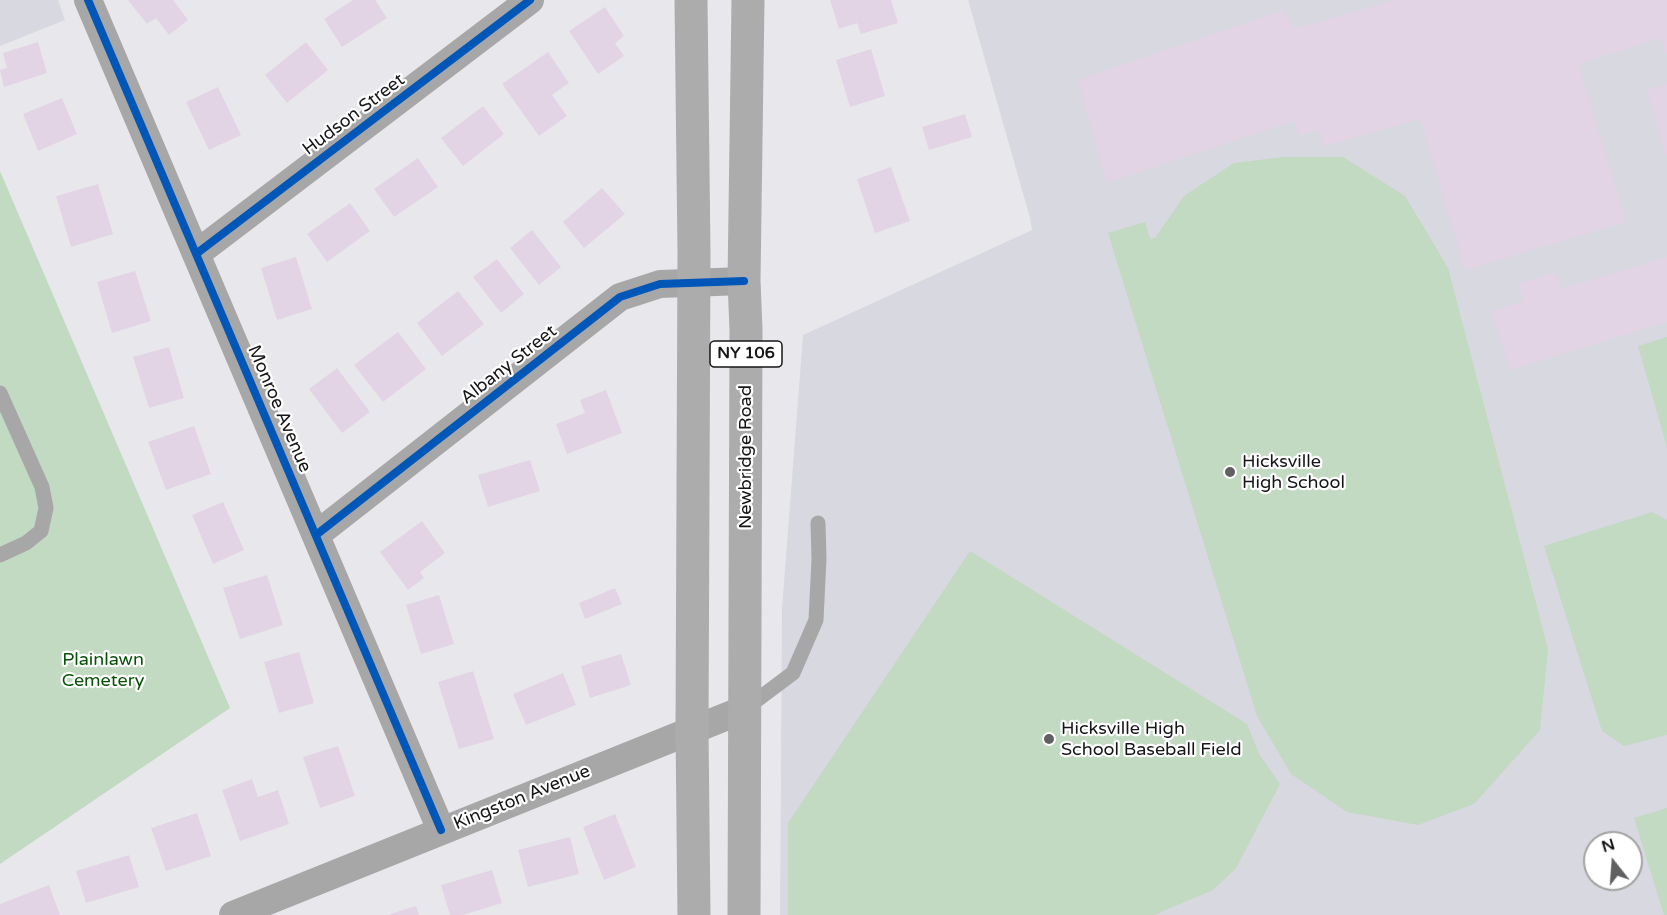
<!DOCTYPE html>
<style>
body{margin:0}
#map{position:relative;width:1667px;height:915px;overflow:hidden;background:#e8e8ec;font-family:"Varela Round",sans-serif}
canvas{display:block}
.north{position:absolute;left:1583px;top:831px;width:60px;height:60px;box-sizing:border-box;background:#fff;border:2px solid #a2a2a3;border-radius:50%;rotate:343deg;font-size:16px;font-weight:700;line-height:24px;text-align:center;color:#161619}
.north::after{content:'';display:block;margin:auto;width:21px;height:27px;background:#606063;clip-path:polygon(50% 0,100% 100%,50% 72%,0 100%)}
</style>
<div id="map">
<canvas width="1667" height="915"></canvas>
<div class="north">N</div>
</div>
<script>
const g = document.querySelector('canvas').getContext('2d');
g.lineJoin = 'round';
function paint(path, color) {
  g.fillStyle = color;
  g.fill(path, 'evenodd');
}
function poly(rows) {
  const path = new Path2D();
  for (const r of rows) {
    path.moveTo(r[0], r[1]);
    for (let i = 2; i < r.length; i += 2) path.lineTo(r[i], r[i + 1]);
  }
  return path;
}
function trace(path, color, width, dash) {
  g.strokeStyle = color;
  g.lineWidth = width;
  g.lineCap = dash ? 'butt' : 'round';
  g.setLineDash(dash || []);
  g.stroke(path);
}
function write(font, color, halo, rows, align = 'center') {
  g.font = font + ' "Varela Round",sans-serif';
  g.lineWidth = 4.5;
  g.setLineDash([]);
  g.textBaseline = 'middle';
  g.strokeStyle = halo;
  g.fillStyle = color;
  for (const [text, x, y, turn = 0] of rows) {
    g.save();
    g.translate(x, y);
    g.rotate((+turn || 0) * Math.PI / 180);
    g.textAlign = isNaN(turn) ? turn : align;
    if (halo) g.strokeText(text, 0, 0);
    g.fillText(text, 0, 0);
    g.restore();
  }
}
paint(poly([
 [0,0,58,0,65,20,0,46],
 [968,0,1667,0,1667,915,780,915,782,608,803,335,1032,230,1030,218],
 [1595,843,1631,843,1631,879,1595,879]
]), '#d8d8e1');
paint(poly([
 [1284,157,1343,157,1405,196,1448,268,1548,649,1540,730,1474,804,1418,825,1347,812,1291,774,1257,716,1108,233,1145,222,1150,239,1155,238,1184,196,1234,163],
 [0,171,230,708,0,864],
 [1667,337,1667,447,1638,346],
 [1652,512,1667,520,1667,735,1624,746,1602,731,1544,546],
 [970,551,1247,724,1259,754,1280,784,1236,868,1213,890,1154,915,788,915,788,823],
 [1667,808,1667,915,1664,915,1634,818]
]), '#c2d9c2');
paint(poly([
 [128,0,173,0,188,20,169,35,156,18,147,24],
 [353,0,375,0,387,18,342,47,324,19],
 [830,0,891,0,898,23,861,34,857,23,839,29],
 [1395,0,1667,0,1667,55,1661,38,1578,64,1626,222,1465,270,1421,119,1324,146,1319,130,1299,135,1294,121,1107,183,1078,80,1284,10,1294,29],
 [605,7,624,36,615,43,624,56,598,74,569,31],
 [38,42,47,73,4,87,0,70,7,68,3,53],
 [306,42,328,70,287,103,265,75],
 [871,49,885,96,850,107,836,60],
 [548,52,569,83,552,95,567,116,539,136,502,84],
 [1667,84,1667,154,1666,155,1647,90],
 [218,87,241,135,209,150,186,102],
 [62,98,77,134,38,151,23,114],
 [483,106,504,134,463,166,441,138],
 [965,114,972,137,929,150,922,127],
 [418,158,438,187,394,217,374,189],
 [891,167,910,221,875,233,857,179],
 [98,184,113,234,71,247,56,196],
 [602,188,625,214,584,248,563,222],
 [350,203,370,231,327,262,307,234],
 [532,230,561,267,539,285,510,248],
 [296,257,312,309,277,320,261,268],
 [1667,257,1667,322,1510,370,1492,311,1524,301,1518,284,1556,272,1561,289],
 [497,259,524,294,501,313,473,277],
 [135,271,151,321,112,333,97,282],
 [458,291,484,324,442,356,417,323],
 [398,332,426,369,383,402,354,365],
 [169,347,184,398,149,408,133,357],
 [337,368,370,412,342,433,309,389],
 [606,390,622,433,567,454,556,424,585,413,580,400],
 [194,426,211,474,166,490,148,442],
 [530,460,540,491,488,507,478,475],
 [223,502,244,550,213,564,192,515],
 [422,521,445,553,420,572,424,578,408,590,380,552],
 [267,575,283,625,240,639,223,588],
 [615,588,622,604,585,619,579,603],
 [439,595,454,644,421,654,406,605],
 [299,652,314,703,279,713,264,662],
 [621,654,631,685,590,698,581,666],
 [473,671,494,739,459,749,438,682],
 [563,673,576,705,526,725,513,694],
 [338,746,355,796,320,808,303,757],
 [252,779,258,797,278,790,289,824,240,841,222,790],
 [197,813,211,856,166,871,151,828],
 [615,814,636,867,604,880,583,827],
 [570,837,579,874,528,887,518,850],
 [129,855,139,887,86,903,76,871],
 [492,870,502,903,463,915,450,915,441,885],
 [49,885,60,915,0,915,0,904],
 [416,906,419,915,390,915,390,914]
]), '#e2d4e4');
trace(poly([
 [0,393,42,487,46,508,41,531,26,543,0,555],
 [745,709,793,673,816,620,819,559,818,523]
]), '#a8a7a8', 15);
trace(poly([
 [88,0,441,830],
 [196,254,530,0],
 [316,535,620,297,660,284,744,281],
 [233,915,745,709]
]), '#a8a7a8', 28);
trace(poly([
 [691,0,694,252,692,731,694,915],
 [744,915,746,330,744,281,748,0]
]), '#acacac', 33);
trace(poly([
 [88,0,441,830],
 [196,254,530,0],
 [316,535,620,297,660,284,744,281]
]), '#0057b8', 8);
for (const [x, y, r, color] of [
 [1230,472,6,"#606063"],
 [1049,739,6,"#606063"]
]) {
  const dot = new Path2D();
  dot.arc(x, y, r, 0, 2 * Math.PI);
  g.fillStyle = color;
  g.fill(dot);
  trace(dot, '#fff', 2);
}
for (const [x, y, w] of [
 [746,354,72]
]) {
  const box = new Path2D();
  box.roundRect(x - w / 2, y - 13, w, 26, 4.5);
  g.fillStyle = '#fff';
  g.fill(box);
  trace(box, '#161619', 1.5);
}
write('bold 16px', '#161619', null, [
 ["NY 106",746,354]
]);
write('18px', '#161619', '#fff', [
 ["Hudson Street",354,115,-37],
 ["Albany Street",509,365,-38],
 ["Monroe Avenue",279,409,67],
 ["Newbridge Road",746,457,-90],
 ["Kingston Avenue",522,798,-22]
]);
write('18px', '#161619', '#fff', [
 ["Hicksville",1242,462],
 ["High School",1242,483],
 ["Hicksville High",1061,729],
 ["School Baseball Field",1061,750]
], 'left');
write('18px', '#055204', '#fff', [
 ["Plainlawn",103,660],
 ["Cemetery",103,681]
]);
</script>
